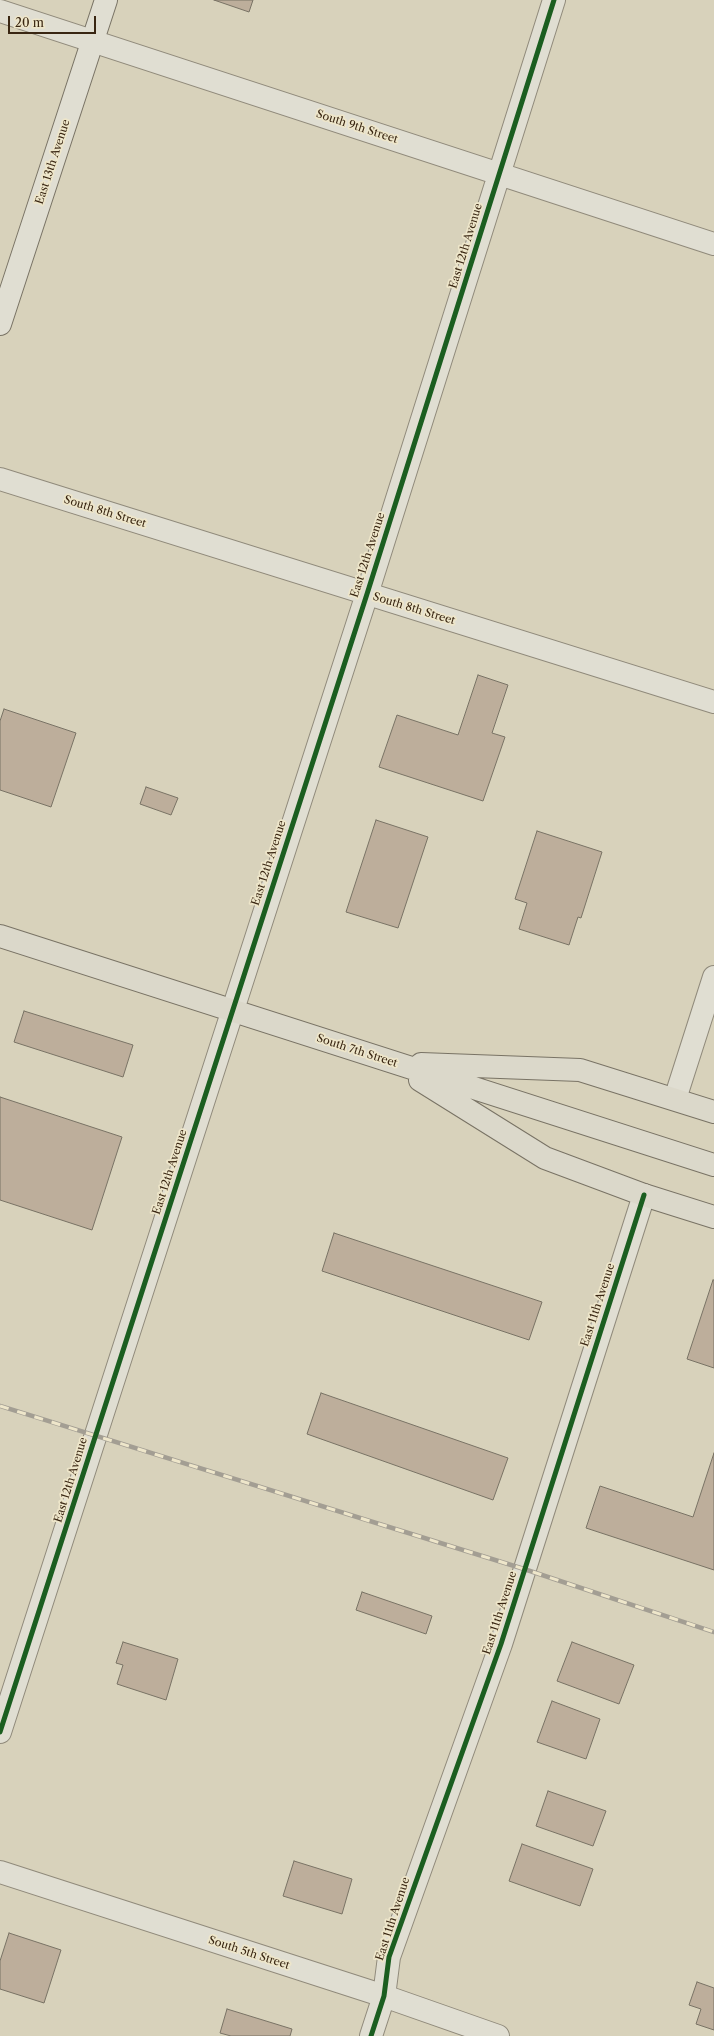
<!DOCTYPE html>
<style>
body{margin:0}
#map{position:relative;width:714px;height:2036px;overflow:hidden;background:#d8d2bb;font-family:"Libre Caslon Text",serif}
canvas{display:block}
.scale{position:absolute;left:8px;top:16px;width:88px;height:18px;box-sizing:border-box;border:2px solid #392612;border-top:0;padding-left:5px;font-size:12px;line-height:14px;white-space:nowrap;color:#392612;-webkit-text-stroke:3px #eee6ca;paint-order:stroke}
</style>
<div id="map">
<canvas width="714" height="2036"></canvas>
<div class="scale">20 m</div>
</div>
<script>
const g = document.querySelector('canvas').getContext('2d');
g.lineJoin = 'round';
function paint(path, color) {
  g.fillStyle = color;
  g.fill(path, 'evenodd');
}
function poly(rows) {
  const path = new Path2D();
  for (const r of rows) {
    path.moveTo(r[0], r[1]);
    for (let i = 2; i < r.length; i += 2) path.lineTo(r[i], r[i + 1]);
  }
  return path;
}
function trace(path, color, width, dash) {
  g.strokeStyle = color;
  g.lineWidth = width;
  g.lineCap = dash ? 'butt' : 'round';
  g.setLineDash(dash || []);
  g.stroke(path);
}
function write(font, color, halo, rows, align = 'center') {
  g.font = font + ' "Libre Caslon Text",serif';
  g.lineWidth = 3.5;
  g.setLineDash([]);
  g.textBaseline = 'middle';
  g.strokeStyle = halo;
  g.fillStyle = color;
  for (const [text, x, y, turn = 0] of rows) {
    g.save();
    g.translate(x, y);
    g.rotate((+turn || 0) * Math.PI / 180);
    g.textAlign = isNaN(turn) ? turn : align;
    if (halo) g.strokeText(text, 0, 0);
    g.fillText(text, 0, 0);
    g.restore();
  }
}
const building = poly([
 [214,0,253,0,249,12,214,0],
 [478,675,508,685,492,733,505,737,483,801,379,767,397,715,458,735,478,675],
 [4,709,76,733,51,807,0,790,0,721,4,709],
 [146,787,178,798,171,815,140,804,146,787],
 [376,820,428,837,398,928,346,912,376,820],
 [537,831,602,852,581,918,578,917,569,945,519,929,527,903,515,899,537,831],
 [24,1011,133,1045,123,1077,14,1042,24,1011],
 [0,1097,122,1137,92,1230,0,1200,0,1097],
 [334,1233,542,1302,529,1340,322,1271,334,1233],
 [713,1280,714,1280,714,1368,687,1359,713,1280],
 [321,1393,508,1458,493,1500,307,1434,321,1393],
 [714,1453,714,1570,586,1528,600,1486,693,1517,714,1453],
 [362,1592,432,1616,426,1634,356,1610,362,1592],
 [123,1642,178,1659,166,1700,117,1684,123,1665,116,1663,123,1642],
 [572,1642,634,1665,619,1704,557,1681,572,1642],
 [552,1701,600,1719,586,1759,537,1742,552,1701],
 [548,1791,606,1811,593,1846,536,1826,548,1791],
 [522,1844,593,1869,580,1906,509,1881,522,1844],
 [294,1861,352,1879,342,1914,283,1896,294,1861],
 [9,1933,61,1950,44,2003,0,1989,0,1961,9,1933],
 [697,1982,714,1988,714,2030,696,2024,701,2009,689,2005,697,1982],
 [227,2009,292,2029,290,2036,231,2036,220,2033,227,2009]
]);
paint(building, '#bdae9b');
trace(building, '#797365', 1);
const street = poly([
 [0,11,714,244],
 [0,479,714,702],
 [675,1099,714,977],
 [0,1732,367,594,554,0],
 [0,1872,384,1996,498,2036],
 [371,2036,384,1996,389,1957,501,1644,644,1195]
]);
const secondary = poly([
 [0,324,106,0]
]);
const primary = poly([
 [0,936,714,1165],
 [421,1064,580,1070,714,1112],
 [420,1080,545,1158,644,1195,714,1217]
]);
trace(street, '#908a7b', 24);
trace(secondary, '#797365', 24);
trace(primary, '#797365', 24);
trace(street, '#e0ded2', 22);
trace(secondary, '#e0ded2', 22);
trace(primary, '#dbd8ca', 22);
const rail = poly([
 [0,1406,524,1569,714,1632]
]);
trace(rail, '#a39e93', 4.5);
trace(rail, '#eee6ca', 3, [9]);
trace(poly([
 [0,1732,367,594,554,0],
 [371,2036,384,1996,389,1957,501,1644,644,1195]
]), '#1b5e20', 5);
write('11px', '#392612', '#eee6ca', [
 ["South 9th Street",357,127,18],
 ["East 13th Avenue",53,162,-72],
 ["East 12th Avenue",466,246,-73],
 ["South 8th Street",105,512,17],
 ["East 12th Avenue",368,555,-72],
 ["South 8th Street",414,609,17],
 ["East 12th Avenue",269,863,-72],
 ["South 7th Street",357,1051,18],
 ["East 12th Avenue",170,1172,-72],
 ["East 11th Avenue",598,1305,-72],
 ["East 12th Avenue",71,1480,-73],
 ["East 11th Avenue",500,1613,-72],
 ["East 11th Avenue",393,1919,-72],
 ["South 5th Street",249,1953,18]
]);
</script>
